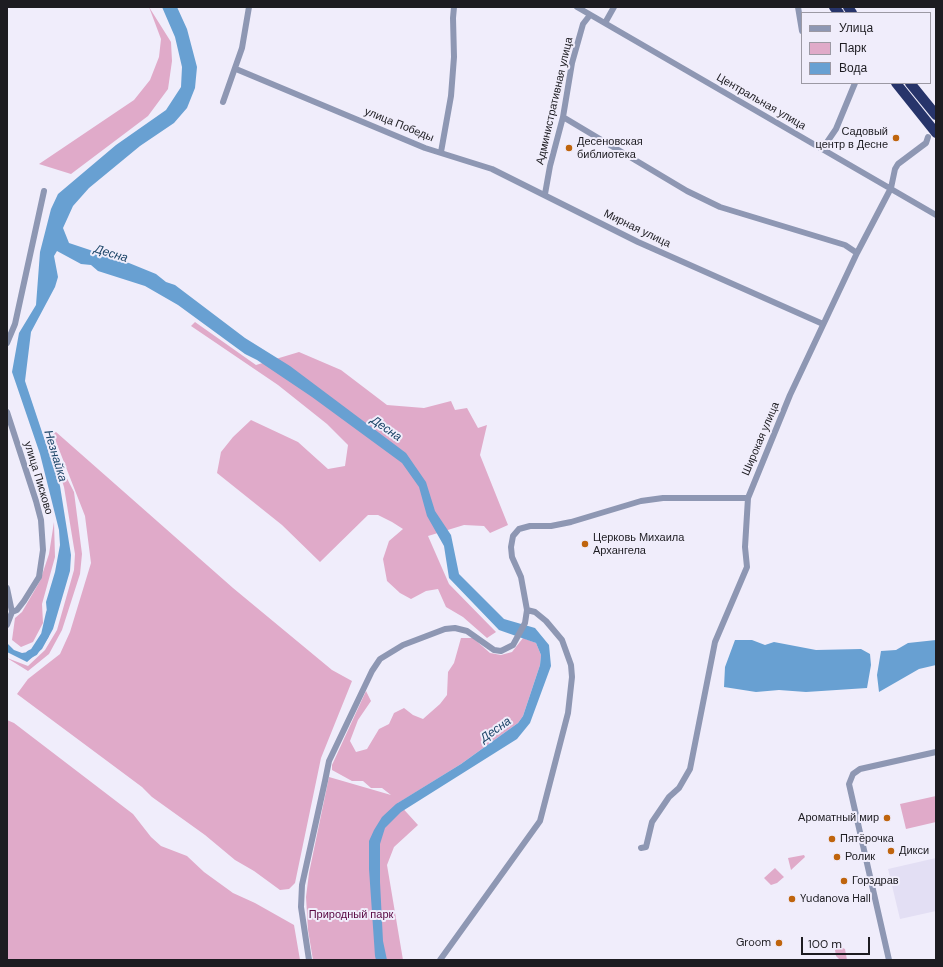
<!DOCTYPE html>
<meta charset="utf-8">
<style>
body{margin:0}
#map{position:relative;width:943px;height:967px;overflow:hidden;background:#f0edfb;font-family:"DM Sans",sans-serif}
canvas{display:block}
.frame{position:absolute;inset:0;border:8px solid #1d1c21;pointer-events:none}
.legend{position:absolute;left:801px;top:12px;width:130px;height:72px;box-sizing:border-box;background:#f0edfb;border:1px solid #9c99a4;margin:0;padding:5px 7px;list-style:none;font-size:12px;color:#1d1c21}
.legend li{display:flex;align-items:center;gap:8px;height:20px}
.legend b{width:20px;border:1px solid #9c99a4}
.scale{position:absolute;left:801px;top:937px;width:69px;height:18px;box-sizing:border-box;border:2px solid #1d1c21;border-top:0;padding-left:5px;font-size:12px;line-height:14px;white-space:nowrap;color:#1d1c21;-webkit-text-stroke:3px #f0edfb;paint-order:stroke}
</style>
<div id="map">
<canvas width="943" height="967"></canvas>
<div class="frame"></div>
<ul class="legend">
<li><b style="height:5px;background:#8e97b3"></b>Улица</li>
<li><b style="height:11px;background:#e0aac9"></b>Парк</li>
<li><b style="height:11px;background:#68a0d2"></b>Вода</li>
</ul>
<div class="scale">100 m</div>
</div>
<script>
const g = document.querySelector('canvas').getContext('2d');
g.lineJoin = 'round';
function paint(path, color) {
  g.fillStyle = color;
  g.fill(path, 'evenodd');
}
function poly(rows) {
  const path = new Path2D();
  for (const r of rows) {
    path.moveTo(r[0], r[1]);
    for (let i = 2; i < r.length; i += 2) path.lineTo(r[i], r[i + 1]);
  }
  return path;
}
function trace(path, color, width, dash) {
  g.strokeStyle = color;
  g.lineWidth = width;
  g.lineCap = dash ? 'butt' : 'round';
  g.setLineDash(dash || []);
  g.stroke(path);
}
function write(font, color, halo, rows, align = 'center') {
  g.font = font + ' "DM Sans",sans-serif';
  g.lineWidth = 4;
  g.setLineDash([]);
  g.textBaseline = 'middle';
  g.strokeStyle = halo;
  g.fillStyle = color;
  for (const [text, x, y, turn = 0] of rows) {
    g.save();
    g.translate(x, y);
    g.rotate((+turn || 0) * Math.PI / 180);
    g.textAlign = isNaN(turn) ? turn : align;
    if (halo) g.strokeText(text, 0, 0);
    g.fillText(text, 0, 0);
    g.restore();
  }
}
paint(poly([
 [936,858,936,911,900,919,888,869]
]), '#e3dff4');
paint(poly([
 [149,7,171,42,172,61,168,89,148,116,71,174,39,164,134,100,150,80,159,57,161,39],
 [195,322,256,365,299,352,341,370,387,405,424,408,451,401,455,410,467,408,478,428,487,425,480,455,508,525,490,533,484,526,464,525,428,536,449,584,496,632,487,638,463,617,446,607,438,589,426,591,411,599,400,593,387,581,383,559,389,541,403,529,392,522,378,515,368,515,320,562,282,525,217,473,221,452,233,437,251,420,298,442,328,469,345,466,348,445,327,424,278,385,191,326],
 [56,432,233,588,332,670,352,681,321,758,295,883,289,889,280,890,254,871,235,860,205,835,152,797,142,787,17,694,28,679,60,654,70,632,91,563,85,516,53,434],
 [51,447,74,492,82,554,80,574,62,630,49,654,28,671,7,658,28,666,45,650,57,630,74,570,75,554,64,487],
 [54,522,55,557,42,604,43,623,33,642,21,647,12,640,15,618,22,612,40,581,49,554],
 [461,638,473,638,490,653,501,655,512,652,523,638,536,643,541,655,540,665,523,716,518,723,461,764,398,803,418,825,394,847,387,865,403,960,313,960,308,930,306,897,309,873,329,777,391,795,382,788,371,788,363,781,352,781,332,770,332,765,366,691,371,701,358,720,350,741,356,752,367,749,379,729,389,724,394,713,404,708,413,715,423,719,440,704,447,695,448,672,454,663],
 [7,720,14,723,133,814,151,837,161,846,187,856,204,872,233,893,255,903,294,925,300,960,7,960],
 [936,796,936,822,906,829,900,804],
 [804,855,805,857,791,870,788,858],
 [775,868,784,877,777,883,771,885,764,878],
 [840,947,845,949,847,960,840,960,836,956,835,950]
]), '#e0aac9');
paint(poly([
 [162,7,177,7,187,29,197,67,195,88,187,108,174,123,140,146,89,188,73,206,63,228,69,243,129,263,156,274,166,282,175,285,245,338,290,366,406,453,426,482,435,511,451,535,459,574,504,619,535,628,549,645,551,666,530,723,517,739,401,812,385,828,380,844,380,882,383,941,387,960,376,960,375,956,369,869,369,841,374,830,382,817,396,804,461,764,518,723,523,716,540,665,541,655,536,643,499,630,449,578,444,546,427,516,419,487,402,463,312,397,257,360,245,354,178,305,145,286,98,271,91,265,81,264,57,251,54,256,58,277,55,287,31,332,25,381,60,486,71,555,70,571,53,629,42,649,27,662,7,652,7,643,14,650,22,653,34,651,45,637,48,624,46,602,55,572,60,545,59,530,40,454,12,372,19,333,36,305,40,252,51,209,58,194,116,145,166,110,181,87,182,67,175,37],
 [735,640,752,640,765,645,774,642,816,650,861,649,870,654,871,665,867,688,806,692,779,690,756,692,724,687,725,667],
 [936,640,936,665,919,669,879,692,877,675,881,651,896,650,908,643]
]), '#68a0d2');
trace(poly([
 [30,654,34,652,45,635,50,613]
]), '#68a0d2', 8);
trace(poly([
 [577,7,936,215],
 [798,7,802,31],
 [605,23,614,7],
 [236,69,425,148,492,169,638,242,823,324],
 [223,102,242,48,249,7],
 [563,117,687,191,720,207,845,245,857,253],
 [823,148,836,129,855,83],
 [441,152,451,96,454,57,453,18,454,7],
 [545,194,550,166,563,117,572,63,583,24,590,15],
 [7,343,15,324,44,191],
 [7,412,36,501,41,520,43,550,39,577,24,601,17,610,12,612],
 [7,588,12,612,7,625],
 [641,848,646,847,652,822,669,797,679,788,690,769,715,642,747,567,745,547,748,498],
 [309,960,301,907,302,885,325,781,329,761,372,671,380,659,403,645,445,629,455,628,467,631,494,650,501,651,513,645,525,623,527,610,521,577,512,557,511,547,513,536,519,529,530,526,551,526,571,522,641,501,663,498,748,498,790,395,857,253,891,188,895,169,898,164,926,143,928,137],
 [440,960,540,821,568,713,572,677,571,665,562,640,546,621,535,612,527,610],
 [889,960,849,784,853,774,860,769,936,752]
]), '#8e97b3', 6);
trace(poly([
 [834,7,839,13],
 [848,7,852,13],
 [896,83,936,133],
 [910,83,936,115]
]), '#27346a', 10);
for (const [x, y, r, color] of [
 [896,138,4,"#bf640d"],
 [569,148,4,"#bf640d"],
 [585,544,4,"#bf640d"],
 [887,818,4,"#bf640d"],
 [832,839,4,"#bf640d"],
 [891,851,4,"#bf640d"],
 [837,857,4,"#bf640d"],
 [844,881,4,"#bf640d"],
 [792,899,4,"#bf640d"],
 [779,943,4,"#bf640d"]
]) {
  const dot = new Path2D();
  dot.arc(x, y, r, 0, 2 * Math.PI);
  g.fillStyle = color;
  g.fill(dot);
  trace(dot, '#f0edfb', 1.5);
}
write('11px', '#1d1c21', '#f0edfb', [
 ["Административная улица",555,101,-77],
 ["Центральная улица",761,102,30],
 ["улица Победы",399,125,22],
 ["Мирная улица",637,229,26],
 ["Широкая улица",761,439,-67],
 ["улица Писково",38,478,73]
]);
write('11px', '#1d1c21', '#f0edfb', [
 ["Садовый",888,132,"right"],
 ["центр в Десне",888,145,"right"],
 ["Десеновская",577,142],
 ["библиотека",577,155],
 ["Церковь Михаила",593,538],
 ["Архангела",593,551],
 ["Ароматный мир",879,818,"right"],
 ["Пятёрочка",840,839],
 ["Дикси",899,851],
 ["Ролик",845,857],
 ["Горздрав",852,881],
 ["Yudanova Hall",800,899],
 ["Groom",771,943,"right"]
], 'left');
write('11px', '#590842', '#f0edfb', [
 ["Природный парк",351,915]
]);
write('italic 12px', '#1a4366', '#f0edfb', [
 ["Десна",111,254,17],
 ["Десна",386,429,35],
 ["Незнайка",55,456,73],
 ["Десна",496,730,-35]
]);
</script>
